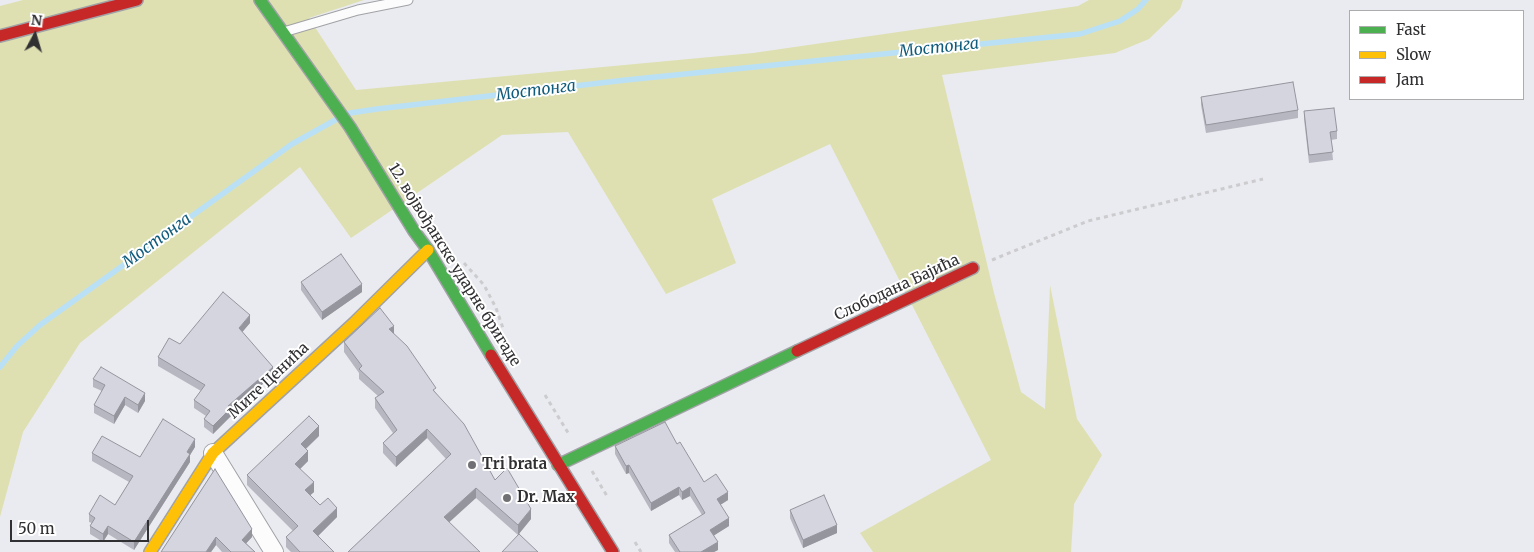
<!DOCTYPE html>
<meta charset="utf-8">
<style>
body{margin:0}
#map{position:relative;width:1534px;height:552px;overflow:hidden;background:#eaebf0;font-family:Merriweather,serif}
canvas{display:block}
.legend{position:absolute;left:1349px;top:10px;width:175px;height:90px;box-sizing:border-box;background:#fff;border:1px solid #acacad;margin:0;padding:6px 9px;list-style:none;font-size:15px;color:#303033}
.legend li{display:flex;align-items:center;gap:10px;height:25px}
.legend b{width:25px;border:1px solid #acacad}
.north{position:absolute;left:10px;top:10px;width:50px;height:50px;-webkit-text-stroke:4px #fff;paint-order:stroke;rotate:6deg;font-size:14px;font-weight:700;line-height:20px;text-align:center;color:#303033}
.north::after{content:'';display:block;margin:auto;width:18px;height:22px;background:#303033;clip-path:polygon(50% 0,100% 100%,50% 72%,0 100%)}
.scale{position:absolute;left:10px;top:520px;width:139px;height:22px;box-sizing:border-box;border:2px solid #303033;border-top:0;padding-left:6px;font-size:15px;line-height:18px;white-space:nowrap;color:#303033;-webkit-text-stroke:4px #fff;paint-order:stroke}
</style>
<div id="map">
<canvas width="1534" height="552"></canvas>
<ul class="legend">
<li><b style="height:6px;background:#4caf50"></b>Fast</li>
<li><b style="height:6px;background:#ffc107"></b>Slow</li>
<li><b style="height:6px;background:#c62828"></b>Jam</li>
</ul>
<div class="north">N</div>
<div class="scale">50 m</div>
</div>
<script>
const g = document.querySelector('canvas').getContext('2d');
g.lineJoin = 'round';
function paint(path, color) {
  g.fillStyle = color;
  g.fill(path, 'evenodd');
}
function poly(rows) {
  const path = new Path2D();
  for (const r of rows) {
    path.moveTo(r[0], r[1]);
    for (let i = 2; i < r.length; i += 2) path.lineTo(r[i], r[i + 1]);
  }
  return path;
}
function trace(path, color, width, dash) {
  g.strokeStyle = color;
  g.lineWidth = width;
  g.lineCap = dash ? 'butt' : 'round';
  g.setLineDash(dash || []);
  g.stroke(path);
}
function write(font, color, halo, rows, align = 'center') {
  g.font = font + ' Merriweather,serif';
  g.lineWidth = 4;
  g.setLineDash([]);
  g.textBaseline = 'middle';
  g.strokeStyle = halo;
  g.fillStyle = color;
  for (const [text, x, y, turn = 0] of rows) {
    g.save();
    g.translate(x, y);
    g.rotate((+turn || 0) * Math.PI / 180);
    g.textAlign = isNaN(turn) ? turn : align;
    if (halo) g.strokeText(text, 0, 0);
    g.fillText(text, 0, 0);
    g.restore();
  }
}
paint(poly([
 [23,0,364,0,309,18,356,90,753,53,1078,6,1089,0,1183,0,1180,9,1149,39,1115,53,942,75,994,293,1021,392,1045,409,1050,285,1077,419,1102,455,1074,504,1071,552,873,552,860,533,991,460,830,144,712,199,736,263,666,294,568,132,502,135,351,238,300,167,80,343,23,432,0,517,0,6]
]), '#dee0b2');
trace(poly([
 [350,113,377,109,626,80,1080,34,1120,21,1138,9,1146,0],
 [0,367,17,346,40,325,292,144,337,119]
]), '#bae0f6', 5.5);
const lane = poly([
 [287,31,358,10,408,0]
]);
const street = poly([
 [213,453,274,552]
]);
const fast = poly([
 [260,0,350,127,414,231,428,250,491,355],
 [558,465,797,351]
]);
const slow = poly([
 [150,552,213,453,354,323,428,250]
]);
const jam = poly([
 [0,36,137,0],
 [797,351,973,268],
 [491,355,613,552]
]);
trace(lane, '#a1a2a6', 11);
trace(street, '#a1a2a6', 20);
trace(fast, '#a1a2a6', 14);
trace(slow, '#a1a2a6', 14);
trace(jam, '#a1a2a6', 14);
trace(poly([
 [992,260,1088,221,1263,179],
 [464,263,484,285,496,308,503,328],
 [545,395,570,436],
 [592,471,607,496],
 [635,542,641,552]
]), '#ccccce', 3, [4, 4]);
trace(lane, '#fcfcfd', 9);
trace(street, '#fcfcfd', 18);
trace(fast, '#4caf50', 11);
trace(slow, '#ffc107', 11);
trace(jam, '#c62828', 11);
paint(poly([
 [1201,97,1298,110,1298,118,1206,133,1201,105],
 [1304,111,1337,131,1337,139,1331,140,1333,160,1309,163,1304,119],
 [301,282,362,292,322,320,301,290],
 [250,323,242,332,273,375,231,412,231,416,213,434,204,427,204,419,206,416,194,408,194,400,201,391,158,366,158,357,180,344],
 [394,334,436,393,495,480,531,519,518,535,476,498,348,552,446,459,427,438,396,467,383,453,383,443,393,433,375,408,375,398,378,396,359,379,359,373,344,352,344,342],
 [93,379,145,401,138,413,125,405,114,424,94,413,94,405,102,391,93,387],
 [319,436,306,449,308,461,300,469,314,492,310,495,320,505,337,517,318,536,334,552,291,552,286,547,286,537,293,531,247,485,247,475],
 [677,444,704,482,728,500,720,505,729,526,714,535,718,550,714,552,675,552,669,543,669,535,702,515,690,496,682,500,679,495,651,511,629,473,626,474,615,454,615,446],
 [195,447,190,455,190,462,134,550,108,534,103,542,90,534,90,526,92,523,89,522,89,514,115,505,129,482,92,461,92,453,140,457],
 [215,469,252,537,246,543,255,552,222,552,216,545,211,552,161,552],
 [790,510,837,533,803,548,790,518]
]), '#b7b7c1');
paint(poly([
 [362,284,362,292,322,320,322,312],
 [250,315,250,323,239,336,239,328],
 [394,326,394,335,389,329],
 [273,367,273,375,231,412,231,416,213,434,213,426,228,406],
 [145,393,145,401,138,413,138,405],
 [125,397,125,405,114,424,114,416],
 [319,426,319,436,301,453,301,444],
 [427,429,427,438,396,467,396,457],
 [195,439,195,447,190,455,190,462,134,550,134,542],
 [308,451,308,461,295,474,295,464],
 [629,465,629,473,626,474,626,466],
 [314,482,314,492,305,500,305,490],
 [679,487,679,495,651,511,651,503],
 [690,487,690,496,682,500,682,492],
 [476,488,476,498,444,527,444,517],
 [728,492,728,500,717,507,717,499],
 [337,508,337,517,313,541,313,531],
 [531,509,531,519,518,535,518,525],
 [729,518,729,526,710,538,710,530],
 [837,525,837,533,803,548,803,540],
 [108,526,108,534,103,542,103,534],
 [252,529,252,537,242,548,242,540],
 [216,537,216,545,211,552,206,552],
 [718,542,718,550,714,552,701,552]
]), '#95959d');
const building = poly([
 [1293,82,1298,110,1206,125,1201,97,1293,82],
 [1334,108,1337,131,1330,132,1333,152,1309,155,1304,111,1334,108],
 [341,254,362,284,322,312,301,282,341,254],
 [223,292,250,315,239,328,273,367,228,406,231,408,213,426,204,419,210,411,194,400,205,385,158,357,169,338,180,344,223,292],
 [380,308,394,326,389,329,407,346,436,388,433,390,464,424,495,480,507,468,531,509,518,525,476,488,444,517,480,552,348,552,451,454,427,429,396,457,383,443,397,430,375,398,384,392,359,369,362,366,344,342,380,308],
 [101,367,145,393,138,405,125,397,114,416,94,405,105,385,93,379,101,367],
 [309,416,319,426,301,444,308,451,295,464,314,482,305,490,320,505,328,498,337,508,313,531,334,552,300,552,286,537,298,526,247,475,309,416],
 [163,419,195,439,187,452,190,454,134,542,108,526,103,534,90,526,95,518,89,514,100,495,115,505,133,476,92,453,102,436,140,457,163,419],
 [665,422,677,444,680,442,704,482,716,474,728,492,717,499,729,518,710,530,718,542,701,552,680,552,669,535,705,513,690,487,682,492,679,487,651,503,629,465,626,466,615,446,665,422],
 [215,469,252,529,242,540,255,552,231,552,216,537,206,552,161,552,215,469],
 [824,495,837,525,803,540,790,510,824,495],
 [519,534,538,552,502,552,519,534]
]);
paint(building, '#d5d5e0');
trace(building, '#95959d', 1);
for (const [x, y, r, color] of [
 [472,465,5,"#717175"],
 [507,498,5,"#717175"]
]) {
  const dot = new Path2D();
  dot.arc(x, y, r, 0, 2 * Math.PI);
  g.fillStyle = color;
  g.fill(dot);
  trace(dot, '#fff', 2);
}
write('15px', '#303033', '#fff', [
 ["12. војвођанске ударне бригаде",454,265,58],
 ["Слободана Бајића",897,288,-25],
 ["Мите Ценића",269,381,-43]
]);
write('bold 15px', '#303033', '#fff', [
 ["Tri brata",482,465],
 ["Dr. Max",517,498]
], 'left');
write('italic 16px', '#115c7c', '#fff', [
 ["Мостонга",939,48,-6],
 ["Мостонга",536,91,-7],
 ["Мостонга",157,241,-36]
]);
</script>
